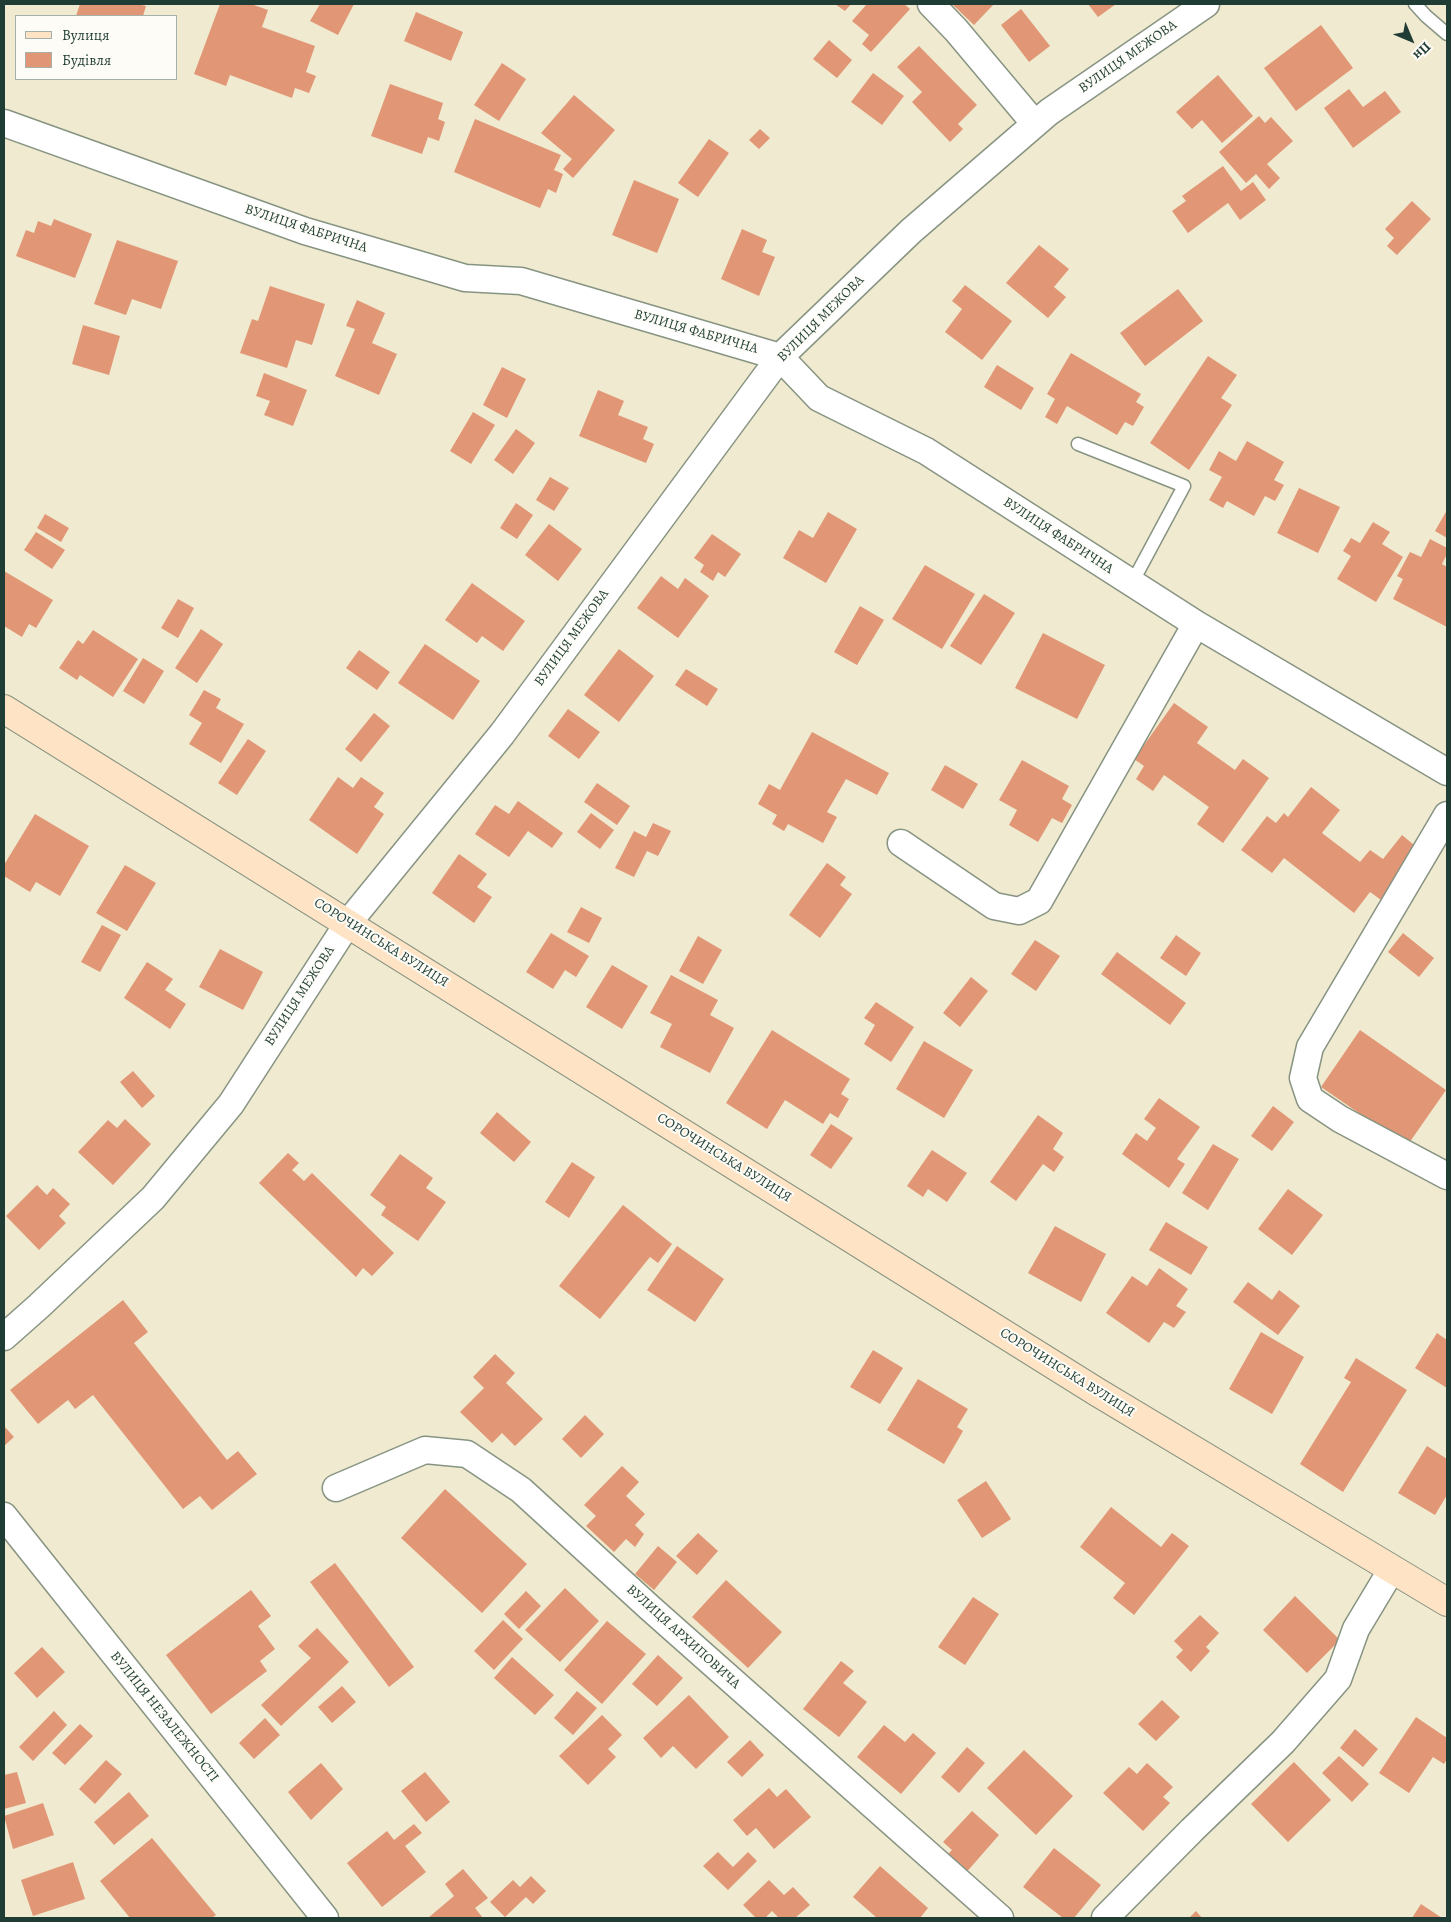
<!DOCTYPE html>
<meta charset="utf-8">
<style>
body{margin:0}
#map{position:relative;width:1451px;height:1922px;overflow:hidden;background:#efead0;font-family:Alegreya,serif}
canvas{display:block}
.frame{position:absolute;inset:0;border:5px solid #1f3d34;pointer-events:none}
.legend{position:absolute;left:15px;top:15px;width:162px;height:65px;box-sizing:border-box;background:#fdfcf7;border:1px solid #a4b0a9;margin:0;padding:6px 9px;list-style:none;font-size:15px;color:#1f3d34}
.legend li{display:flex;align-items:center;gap:10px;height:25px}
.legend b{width:25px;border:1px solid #a4b0a9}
.north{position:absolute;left:1386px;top:15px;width:50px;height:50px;-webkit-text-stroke:4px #fdfcf7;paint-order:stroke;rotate:135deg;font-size:14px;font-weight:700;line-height:20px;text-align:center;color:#1f3d34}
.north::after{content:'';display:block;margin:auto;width:18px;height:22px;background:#1f3d34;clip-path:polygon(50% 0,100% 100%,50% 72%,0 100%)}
</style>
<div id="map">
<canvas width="1451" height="1922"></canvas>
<div class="frame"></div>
<ul class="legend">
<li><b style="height:6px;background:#fee4c5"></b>Вулиця</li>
<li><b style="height:14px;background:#e19775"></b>Будівля</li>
</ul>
<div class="north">Пн</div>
</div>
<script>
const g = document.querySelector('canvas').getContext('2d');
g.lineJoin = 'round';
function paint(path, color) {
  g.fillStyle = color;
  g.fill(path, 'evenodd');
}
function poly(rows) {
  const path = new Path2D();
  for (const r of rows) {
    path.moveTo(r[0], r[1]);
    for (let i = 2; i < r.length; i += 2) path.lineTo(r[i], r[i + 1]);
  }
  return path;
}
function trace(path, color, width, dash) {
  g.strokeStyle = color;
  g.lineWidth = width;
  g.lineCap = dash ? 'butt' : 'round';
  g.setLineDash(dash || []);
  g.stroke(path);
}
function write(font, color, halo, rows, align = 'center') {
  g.font = font + ' Alegreya,serif';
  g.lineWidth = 4;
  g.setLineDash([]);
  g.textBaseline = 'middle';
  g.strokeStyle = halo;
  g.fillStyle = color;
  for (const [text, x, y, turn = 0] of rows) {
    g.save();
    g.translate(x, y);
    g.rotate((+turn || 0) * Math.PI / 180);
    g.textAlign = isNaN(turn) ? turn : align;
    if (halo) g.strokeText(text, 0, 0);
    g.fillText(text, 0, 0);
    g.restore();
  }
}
paint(poly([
 [80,4,137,4,146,6,143,16,76,16],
 [220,4,251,4,268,10,262,27,315,46,306,72,316,76,309,93,295,88,292,98,230,75,226,86,194,74],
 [320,4,354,4,338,35,310,21],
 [835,4,851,4,845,11],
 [867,4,904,4,910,9,871,52,862,44,869,35,852,21],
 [952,4,994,4,974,25],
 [1088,4,1116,4,1098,17],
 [1021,9,1050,46,1029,62,1001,25],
 [416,12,463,32,451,61,404,41],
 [1321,25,1353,68,1296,111,1264,68],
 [829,40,852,60,837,78,813,59],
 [919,46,977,105,958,124,963,129,950,142,912,102,922,92,897,67],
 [502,63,526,79,499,121,474,105],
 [873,73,904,96,882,125,851,102],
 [1218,75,1253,116,1222,143,1202,120,1192,129,1176,112],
 [390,84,443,103,438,119,445,122,439,141,428,137,422,154,371,136],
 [1349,89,1363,107,1385,91,1401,112,1353,148,1324,108],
 [574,95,615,130,573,178,563,169,572,159,541,133],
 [1259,116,1265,123,1271,117,1293,141,1267,164,1280,178,1269,189,1256,174,1246,183,1219,152],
 [475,119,561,155,554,170,563,174,556,193,548,189,540,208,454,172],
 [760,129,770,138,759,149,749,140],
 [709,139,729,153,698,197,678,183],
 [1223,166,1241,191,1253,182,1266,200,1240,220,1228,203,1188,233,1172,211,1186,201,1182,196],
 [634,180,679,199,657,253,612,235],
 [1412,201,1431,219,1397,255,1387,246,1394,238,1385,229],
 [54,219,92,234,75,278,16,256,26,230,34,233,38,221,51,226],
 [742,229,767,240,762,252,775,257,759,296,721,279],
 [117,240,178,261,161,309,132,299,126,315,94,304],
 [1039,245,1069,269,1054,287,1066,297,1048,318,1006,283],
 [965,285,1012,321,982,360,945,332,962,309,952,301],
 [270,286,325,304,312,345,296,340,287,368,240,353,252,319,258,321],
 [1178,289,1203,321,1145,366,1120,333],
 [357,300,385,313,372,343,397,354,379,395,335,376,355,329,346,326],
 [83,325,120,336,109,375,72,364],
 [1071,353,1141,394,1136,402,1144,407,1133,426,1125,422,1117,435,1067,406,1057,424,1045,417,1055,399,1047,394],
 [1208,356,1237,375,1221,398,1232,405,1189,470,1150,443],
 [997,365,1034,388,1021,410,984,387],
 [502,367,526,379,507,418,483,405],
 [264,373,307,390,293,426,264,415,270,401,256,396],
 [598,390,624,401,618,415,648,427,643,439,654,444,646,463,579,436],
 [473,412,495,425,471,464,450,451],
 [516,429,535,443,513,474,494,460],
 [1247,441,1284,462,1274,480,1284,485,1275,501,1265,496,1254,516,1227,501,1223,508,1209,500,1222,477,1209,470,1219,451,1236,461],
 [550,477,569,488,554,511,536,500],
 [1299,488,1340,507,1318,553,1277,533],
 [516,503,533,515,517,539,500,528],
 [1447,510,1447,538,1435,531],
 [828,512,857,529,826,583,783,558,799,530,813,538],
 [45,514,69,528,61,542,37,528],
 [1373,522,1390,532,1382,544,1403,557,1376,602,1337,579,1351,556,1343,551,1351,538,1360,543],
 [549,524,582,549,558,581,525,555],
 [36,532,65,550,52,569,24,550],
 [712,534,741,554,725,577,718,572,713,581,700,572,704,565,694,558],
 [1430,539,1447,548,1447,554,1442,564,1447,567,1447,627,1393,599,1403,579,1397,576,1410,552,1421,557],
 [925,565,975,594,942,649,892,619],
 [4,571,53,600,36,628,29,624,22,637,4,626],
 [661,576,678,589,685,578,709,596,678,638,637,608],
 [472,583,525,621,503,651,482,636,477,643,445,620],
 [984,594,1015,613,981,665,950,646],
 [178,599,194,608,178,638,161,628],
 [860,606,884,620,857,665,834,652],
 [201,629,223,644,197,683,175,668],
 [93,630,138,659,113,697,80,675,77,680,59,668,78,640,83,644],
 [1043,633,1105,665,1077,719,1015,688],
 [425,644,480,681,453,720,398,683],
 [619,649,654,676,619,722,584,695],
 [359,650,390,672,377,690,346,668],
 [143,658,164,671,144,704,123,691],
 [686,669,718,689,707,706,675,685],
 [204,690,221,699,216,708,244,724,221,763,189,744,202,723,189,715],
 [1174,703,1208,727,1197,743,1235,770,1243,759,1269,778,1223,843,1197,824,1209,807,1164,775,1153,791,1136,779,1144,766,1134,759],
 [568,709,600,732,579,759,548,736],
 [374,713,390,726,361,762,345,749],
 [812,732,889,773,877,795,846,779,827,812,837,817,823,843,788,824,784,831,772,824,777,815,758,804,769,784,780,790],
 [248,739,266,751,237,795,218,783],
 [1022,760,1069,786,1062,799,1072,805,1062,823,1052,818,1038,842,1009,825,1017,810,999,800],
 [945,765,978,784,963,809,931,790],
 [338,777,353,788,361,777,384,793,374,807,384,814,357,854,309,820],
 [597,783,630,806,617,825,584,802],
 [1311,787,1340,810,1322,833,1360,862,1370,850,1383,859,1402,835,1420,850,1381,900,1370,892,1354,913,1284,858,1272,873,1241,850,1267,816,1276,823,1284,813,1288,817],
 [518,801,563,833,552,848,528,831,509,857,475,834,495,805,509,814],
 [591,813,614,830,600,849,577,832],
 [35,814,89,846,60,896,36,882,30,892,4,876,4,865],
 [653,823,671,831,658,856,647,851,634,877,615,868,634,831,646,837],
 [459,854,487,874,477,887,492,897,474,923,432,893],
 [827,863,846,877,840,885,852,894,820,938,789,915],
 [125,865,156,883,127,931,96,913],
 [581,907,602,918,589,943,567,932],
 [102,925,121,935,100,972,81,962],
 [551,933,589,956,576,977,565,970,553,989,526,972],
 [1403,933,1434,958,1419,977,1388,952],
 [1176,935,1201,953,1186,976,1160,958],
 [698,936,722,950,703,984,679,971],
 [1035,940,1060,956,1036,991,1011,974],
 [220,949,263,972,243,1010,199,987],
 [1117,952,1186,1003,1170,1025,1101,974],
 [147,962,173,979,165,990,186,1004,170,1029,124,998],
 [612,965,648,986,622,1029,586,1007],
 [671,975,718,1000,710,1015,734,1028,710,1073,660,1047,672,1024,650,1013],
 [971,977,988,991,960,1027,943,1013],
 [876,1002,914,1027,891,1062,864,1044,875,1025,864,1018],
 [772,1030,850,1079,841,1094,849,1099,838,1118,830,1113,823,1124,785,1100,767,1129,726,1103],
 [1360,1030,1446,1090,1407,1146,1321,1087],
 [924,1041,973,1070,944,1118,896,1089],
 [133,1071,155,1096,142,1108,120,1082],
 [1159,1098,1200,1127,1177,1159,1185,1164,1169,1188,1122,1154,1136,1133,1147,1141,1156,1128,1144,1119],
 [1273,1106,1294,1122,1272,1151,1251,1136],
 [497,1112,531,1142,514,1162,480,1133],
 [1038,1115,1063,1133,1053,1149,1064,1157,1054,1172,1043,1164,1016,1201,990,1182],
 [125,1119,151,1144,113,1185,78,1152,108,1120,117,1128],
 [831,1124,853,1138,831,1169,810,1155],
 [1213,1144,1239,1159,1208,1210,1182,1193],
 [932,1150,967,1173,947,1202,928,1189,923,1197,907,1186],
 [288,1153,299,1163,292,1170,304,1181,312,1173,394,1253,372,1276,363,1268,356,1277,259,1183],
 [400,1154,433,1178,426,1188,446,1202,418,1241,381,1215,386,1207,370,1195],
 [572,1162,595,1177,569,1218,545,1202],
 [37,1185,47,1195,53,1188,70,1204,59,1216,66,1223,39,1250,6,1216],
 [1288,1189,1323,1215,1292,1255,1258,1229],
 [623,1205,672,1244,658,1263,650,1257,600,1319,559,1286],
 [1166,1222,1208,1247,1191,1275,1149,1250],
 [1055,1226,1106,1254,1081,1302,1028,1273],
 [677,1246,724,1279,695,1322,647,1290],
 [1159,1268,1188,1289,1176,1306,1186,1312,1174,1328,1164,1322,1149,1343,1106,1313,1132,1276,1147,1286],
 [1248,1282,1272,1300,1279,1290,1300,1306,1278,1335,1233,1302],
 [123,1300,148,1332,134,1343,227,1460,238,1451,257,1474,212,1510,200,1496,183,1509,93,1395,75,1409,68,1400,38,1424,10,1390],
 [1261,1332,1304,1357,1272,1414,1229,1389],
 [1437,1333,1447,1340,1447,1388,1415,1368],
 [873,1350,903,1368,880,1404,850,1387],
 [495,1354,515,1373,506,1383,543,1419,515,1446,502,1433,492,1443,460,1412,484,1388,473,1377],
 [1356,1358,1407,1390,1343,1492,1300,1464,1351,1382,1344,1378],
 [918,1379,968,1409,957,1427,963,1431,944,1464,887,1430],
 [585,1415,604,1434,581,1458,562,1439],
 [4,1426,14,1437,4,1446],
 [1427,1446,1447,1459,1447,1495,1435,1515,1398,1493],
 [622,1466,639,1482,626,1496,645,1514,635,1525,644,1534,635,1547,626,1539,614,1552,586,1526,596,1516,584,1505],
 [986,1481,1011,1519,982,1538,957,1500],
 [445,1489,527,1564,482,1613,401,1538],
 [1111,1507,1161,1547,1172,1533,1189,1546,1134,1615,1113,1598,1125,1583,1080,1547],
 [698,1533,718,1551,697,1575,676,1556],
 [658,1546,677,1562,654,1590,635,1574],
 [335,1563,414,1667,389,1687,310,1582],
 [726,1580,782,1632,748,1668,692,1617],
 [565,1588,599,1621,560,1662,525,1630],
 [251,1590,271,1616,258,1626,275,1649,260,1661,267,1671,211,1714,166,1655],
 [526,1591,541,1606,519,1629,504,1614],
 [1295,1596,1340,1640,1307,1673,1263,1630],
 [973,1597,999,1614,965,1665,938,1647],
 [1200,1615,1219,1633,1206,1647,1210,1651,1191,1672,1176,1657,1183,1650,1174,1641],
 [503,1620,523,1639,494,1670,474,1651],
 [607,1621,646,1654,602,1704,564,1670],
 [317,1628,349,1662,281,1726,261,1705,311,1658,298,1646],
 [42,1647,65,1672,37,1698,14,1673],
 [658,1655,683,1678,657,1706,632,1684],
 [512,1657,554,1695,535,1715,494,1678],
 [841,1661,854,1671,843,1683,867,1702,839,1737,803,1709],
 [342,1686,356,1702,332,1723,318,1707],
 [577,1691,597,1708,573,1735,554,1718],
 [689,1695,729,1737,696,1769,673,1746,661,1758,643,1738],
 [1162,1700,1180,1717,1156,1741,1138,1724],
 [54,1711,67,1725,33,1761,19,1747],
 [602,1715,622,1735,608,1749,616,1757,588,1785,559,1756],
 [1416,1717,1447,1738,1447,1759,1444,1764,1433,1757,1409,1793,1379,1773],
 [265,1718,280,1735,254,1759,239,1743],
 [80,1724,93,1736,65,1765,52,1753],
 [884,1725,905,1742,913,1733,936,1753,901,1794,857,1757],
 [1355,1729,1378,1749,1363,1767,1340,1748],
 [750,1740,764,1755,742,1777,727,1762],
 [967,1747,985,1763,959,1793,941,1777],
 [1024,1750,1073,1796,1036,1835,987,1788],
 [1339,1756,1369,1784,1352,1802,1322,1773],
 [106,1760,122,1774,95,1804,79,1789],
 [1294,1762,1331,1800,1288,1842,1251,1804],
 [321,1763,343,1789,311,1820,288,1792],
 [1147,1763,1173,1787,1163,1797,1170,1803,1143,1831,1103,1793,1129,1767,1137,1774],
 [17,1772,26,1803,4,1809,4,1775],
 [425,1772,450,1802,426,1822,401,1791],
 [769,1788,777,1797,786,1789,811,1817,774,1849,756,1828,747,1836,733,1820],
 [129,1792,149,1816,114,1845,94,1822],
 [43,1803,54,1835,13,1849,4,1816],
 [972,1811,999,1835,964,1875,945,1857,952,1850,943,1842],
 [414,1824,422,1833,405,1846,426,1872,382,1907,347,1863,387,1831,394,1840],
 [152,1838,216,1915,212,1918,130,1918,100,1881],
 [1054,1848,1101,1885,1074,1918,1063,1918,1023,1887],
 [718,1852,733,1867,748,1852,757,1861,728,1890,703,1866],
 [73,1862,85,1899,33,1916,21,1880],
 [880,1866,928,1908,920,1918,877,1918,853,1897],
 [463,1869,488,1898,475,1908,483,1918,428,1918,454,1896,445,1884],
 [531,1876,546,1891,533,1904,526,1897,505,1917,490,1902,513,1880,520,1887],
 [769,1880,784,1895,793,1887,810,1905,795,1918,779,1918,772,1911,765,1918,756,1918,743,1905],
 [1421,1904,1442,1918,1412,1918],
 [1196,1911,1202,1918,1189,1918]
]), '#e19775');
const lane = poly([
 [1415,4,1426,16,1447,34],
 [1078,444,1184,486,1132,583]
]);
const street = poly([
 [931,4,956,30,1035,124],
 [4,123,305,231,465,278,521,281,780,357,819,398,926,451,1196,624,1447,772],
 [1447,815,1310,1047,1303,1078,1310,1099,1340,1119,1447,1176],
 [901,843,994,906,1019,911,1039,901,1196,624],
 [4,1337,39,1306,153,1198,231,1104,348,923,502,734,780,357,911,231,1049,112,1206,4],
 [336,1488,425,1450,467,1454,521,1490,650,1608,1000,1918],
 [4,1516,325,1918],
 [1105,1918,1192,1830,1283,1742,1338,1679,1356,1629,1392,1569]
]);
const secondary = poly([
 [4,709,1097,1392,1447,1602]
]);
trace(lane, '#879482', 15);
trace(street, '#879482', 29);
trace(secondary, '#879482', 30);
trace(lane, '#fff', 12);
trace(street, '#fff', 26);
trace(secondary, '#fee4c5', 28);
write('14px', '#1f3d34', '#fdfcf7', [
 ["ВУЛИЦЯ МЕЖОВА",1128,57,-35],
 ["ВУЛИЦЯ ФАБРИЧНА",306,229,18],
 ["ВУЛИЦЯ МЕЖОВА",821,319,-45],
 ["ВУЛИЦЯ ФАБРИЧНА",696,332,16],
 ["ВУЛИЦЯ ФАБРИЧНА",1058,536,33],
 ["ВУЛИЦЯ МЕЖОВА",572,638,-54],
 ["СОРОЧИНСЬКА ВУЛИЦЯ",381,943,32],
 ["ВУЛИЦЯ МЕЖОВА",300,996,-57],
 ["СОРОЧИНСЬКА ВУЛИЦЯ",724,1158,32],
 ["СОРОЧИНСЬКА ВУЛИЦЯ",1067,1373,32],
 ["ВУЛИЦЯ АРХИПОВИЧА",683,1637,42],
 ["ВУЛИЦЯ НЕЗАЛЕЖНОСТІ",164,1717,51]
]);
</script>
